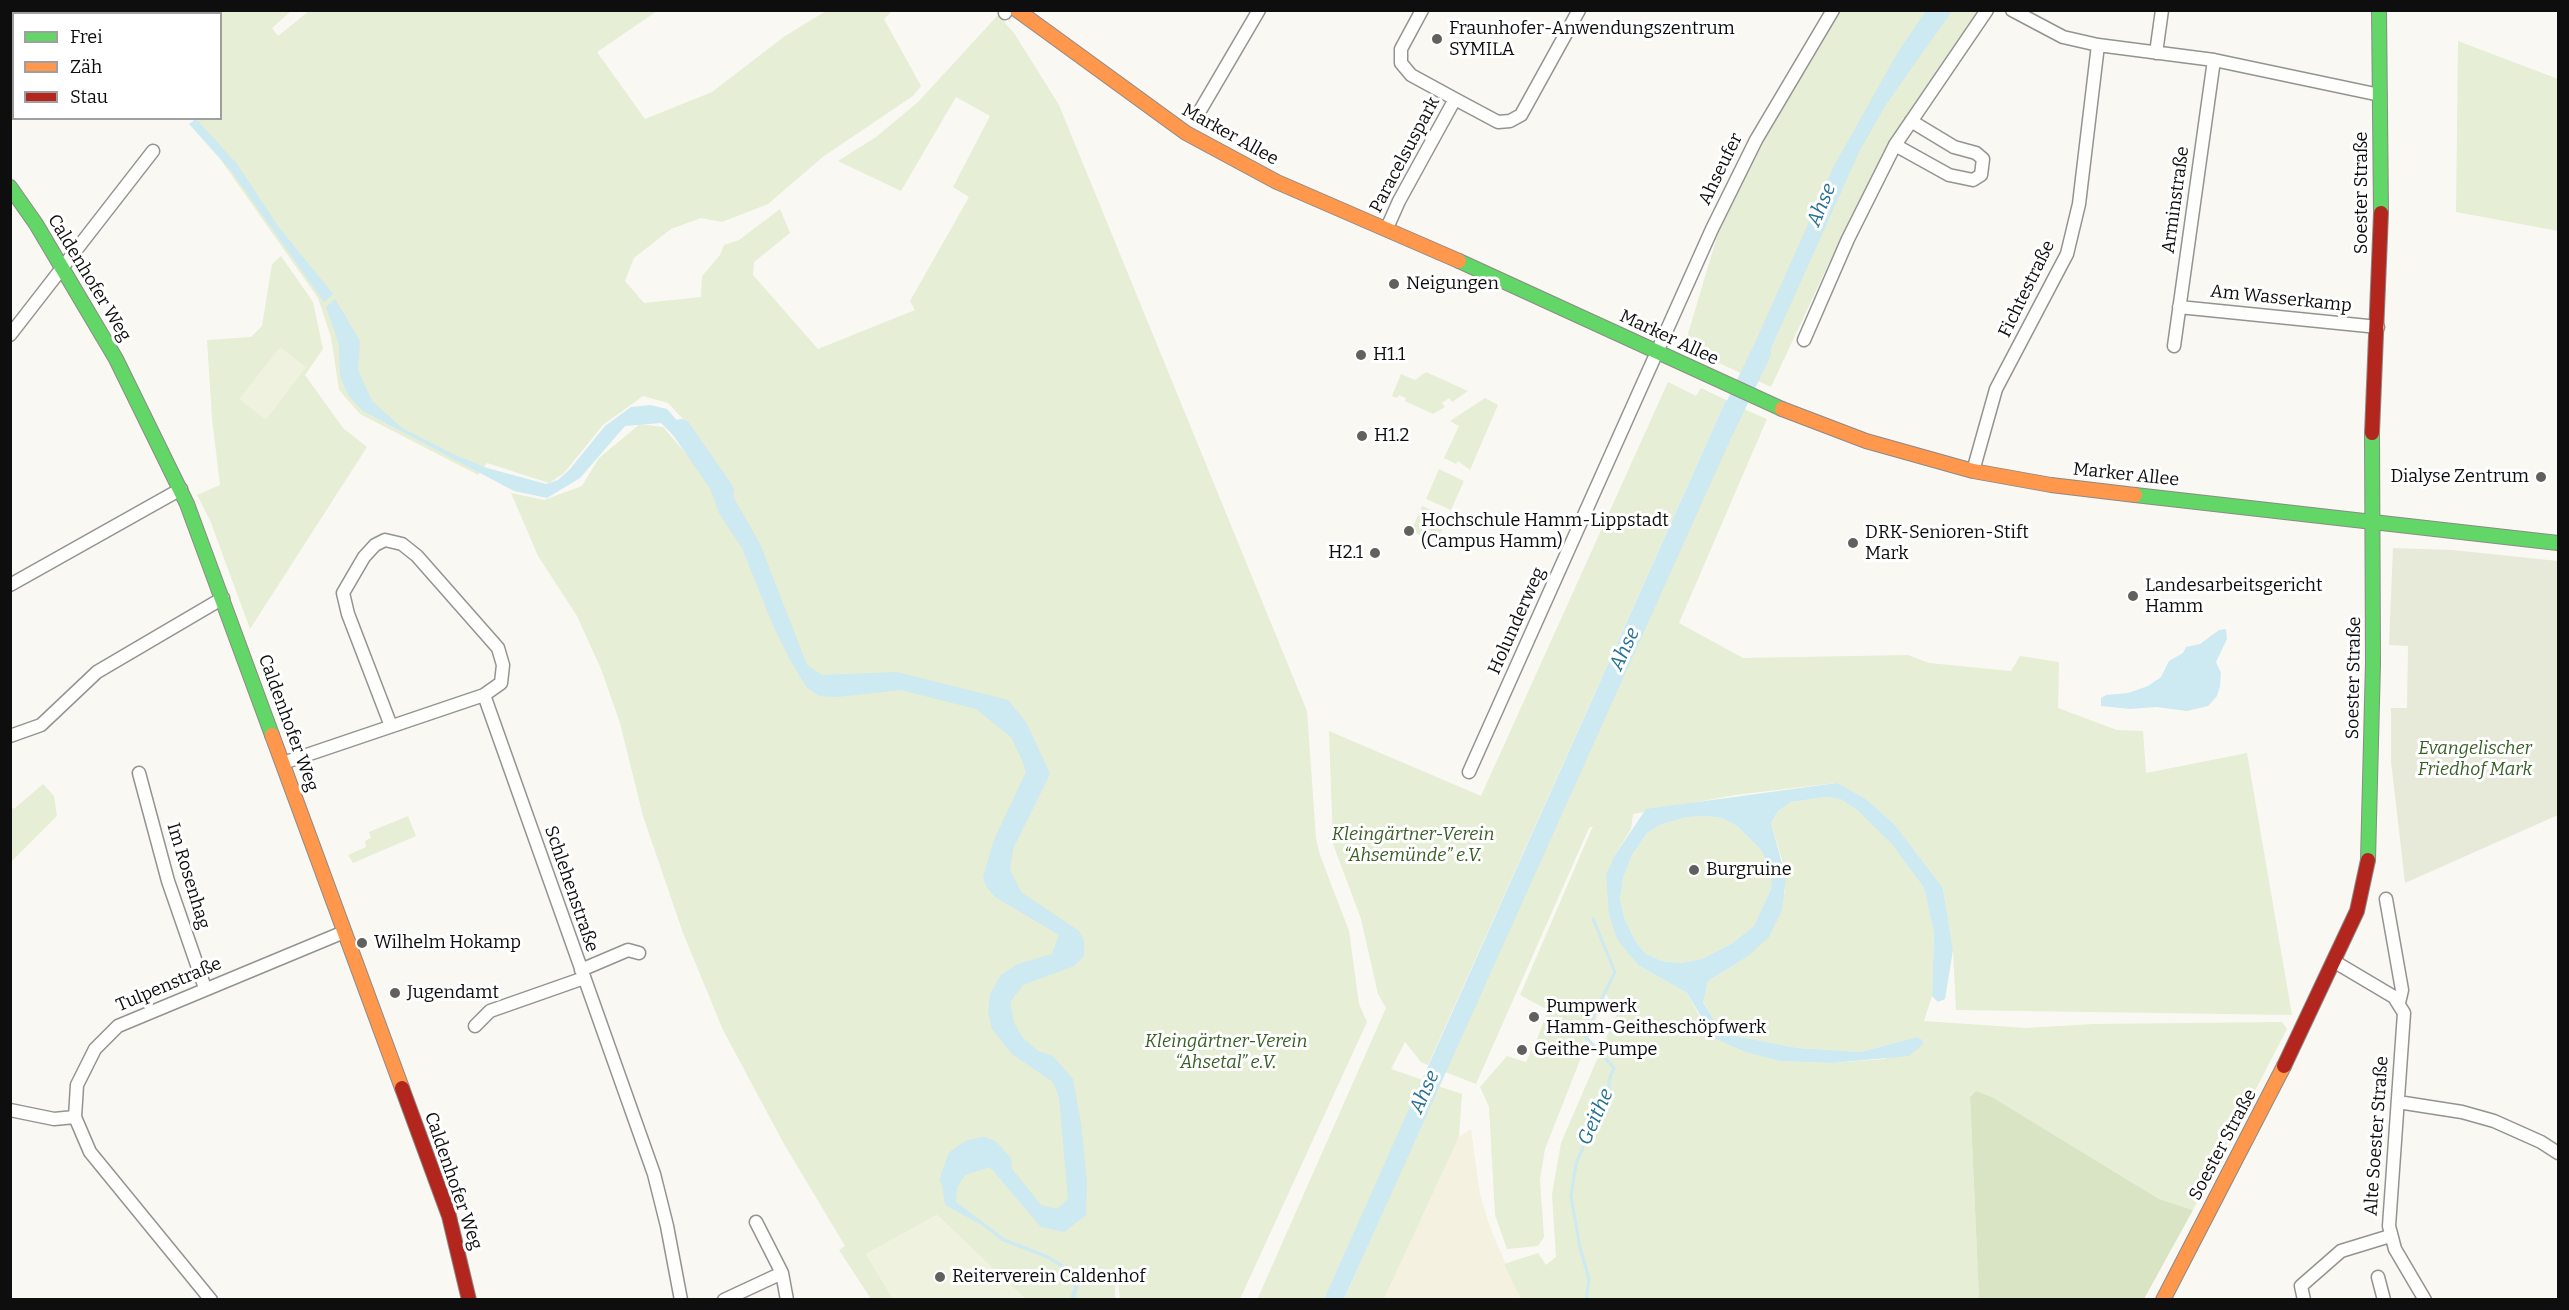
<!DOCTYPE html>
<meta charset="utf-8">
<style>
body{margin:0}
#map{position:relative;width:2569px;height:1310px;overflow:hidden;background:#faf8f3;font-family:Bitter,serif}
canvas{display:block}
.frame{position:absolute;inset:0;border:12px solid #0e0e0e;pointer-events:none}
.legend{position:absolute;left:12px;top:12px;width:210px;height:108px;box-sizing:border-box;background:#fff;border:2px solid #9f9f9f;margin:0;padding:8px 10px;list-style:none;font-size:18px;color:#0e0e0e}
.legend li{display:flex;align-items:center;gap:12px;height:30px}
.legend b{width:30px;border:2px solid #9f9f9f}
</style>
<div id="map">
<canvas width="2569" height="1310"></canvas>
<div class="frame"></div>
<ul class="legend">
<li><b style="height:8px;background:#63d668"></b>Frei</li>
<li><b style="height:8px;background:#ff974d"></b>Zäh</li>
<li><b style="height:8px;background:#b3261e"></b>Stau</li>
</ul>
</div>
<script>
const g = document.querySelector('canvas').getContext('2d');
g.lineJoin = 'round';
function paint(path, color) {
  g.fillStyle = color;
  g.fill(path, 'evenodd');
}
function poly(rows) {
  const path = new Path2D();
  for (const r of rows) {
    path.moveTo(r[0], r[1]);
    for (let i = 2; i < r.length; i += 2) path.lineTo(r[i], r[i + 1]);
  }
  return path;
}
function trace(path, color, width, dash) {
  g.strokeStyle = color;
  g.lineWidth = width;
  g.lineCap = dash ? 'butt' : 'round';
  g.setLineDash(dash || []);
  g.stroke(path);
}
function write(font, color, halo, rows, align = 'center') {
  g.font = font + ' Bitter,serif';
  g.lineWidth = 6;
  g.setLineDash([]);
  g.textBaseline = 'middle';
  g.strokeStyle = halo;
  g.fillStyle = color;
  for (const [text, x, y, turn = 0] of rows) {
    g.save();
    g.translate(x, y);
    g.rotate((+turn || 0) * Math.PI / 180);
    g.textAlign = isNaN(turn) ? turn : align;
    if (halo) g.strokeText(text, 0, 0);
    g.fillText(text, 0, 0);
    g.restore();
  }
}
paint(poly([
 [1471,1129,1480,1194,1490,1227,1521,1299,1384,1299,1459,1137]
]), '#f5f1e1');
paint(poly([
 [200,11,291,11,272,28,278,36,309,11,657,11,597,52,645,119,712,92,785,36,826,11,892,11,884,19,921,86,913,96,824,156,768,204,722,222,701,218,671,229,634,258,625,281,644,303,701,297,702,276,720,255,724,245,739,240,780,209,790,233,754,262,753,275,818,349,915,310,910,301,969,197,953,187,990,116,956,97,901,191,838,161,876,137,918,102,998,15,1014,33,1059,105,1307,711,1316,838,1320,855,1349,931,1359,1004,1367,1022,1240,1299,1120,1299,1116,1261,1115,1299,1025,1299,937,1215,866,1254,893,1299,871,1299,839,1250,845,1246,784,1144,723,1030,683,933,643,816,620,723,601,669,577,616,538,556,511,493,544,500,582,486,599,458,640,424,663,427,688,456,703,445,696,433,668,403,643,396,603,425,564,473,549,483,487,463,478,475,360,414,339,390,331,337,318,298,192,119,220,118,220,14,199,13],
 [1833,11,1984,11,1900,129,1842,235,1771,387,1684,347,1722,220],
 [2458,41,2558,79,2558,231,2456,212],
 [281,256,313,302,323,349,305,375,343,428,367,447,250,629,210,520,197,495,220,485,212,418,207,340,251,337,262,326,272,264],
 [1426,372,1468,391,1452,402,1449,398,1442,403,1445,407,1433,414,1405,401,1406,398,1399,395,1397,398,1392,396,1401,374,1415,380],
 [1668,382,1696,396,1701,388,1726,400,1428,1065,1421,1062,1405,1042,1391,1069,1423,1080,1324,1299,1257,1300,1386,1008,1378,994,1361,919,1333,844,1329,731,1481,796],
 [1485,398,1498,405,1470,470,1458,461,1456,464,1444,458,1459,426,1450,421],
 [1744,409,1767,419,1679,623,1743,658,1908,655,1929,663,2011,671,2020,656,2059,662,2058,708,2117,730,2143,731,2146,773,2247,753,2292,1015,1956,1010,1953,950,1943,888,1895,825,1866,799,1836,783,1735,795,1633,814,1631,829,1615,855,1618,939,1638,965,1687,993,1707,1030,1780,1061,1832,1063,1885,1059,1910,1039,1861,1052,1798,1048,1735,1036,1714,1020,1703,1001,1708,981,1747,957,1785,892,1783,863,1771,823,1778,811,1791,802,1826,797,1840,799,1857,810,1892,843,1924,888,1934,933,1932,996,1924,1021,2026,1028,2094,1024,2282,1022,2287,1029,2193,1210,2159,1199,1992,1097,1976,1091,1970,1095,1979,1299,1521,1299,1504,1264,1538,1253,1546,1265,1556,1257,1552,1194,1561,1143,1617,1013,1606,994,1545,1149,1540,1180,1544,1237,1538,1246,1507,1249,1495,1215,1489,1107,1480,1087,1507,1056,1526,1062,1537,1039,1548,1010,1520,995,1593,826,1589,828,1476,1084,1445,1072,1615,684],
 [1439,469,1464,481,1451,510,1426,499],
 [1422,506,1448,517,1436,542,1411,531],
 [43,784,54,796,57,816,11,862,11,807,14,809],
 [408,816,416,836,353,863,348,855,366,847,365,841,371,838,369,832],
 [1707,816,1722,818,1737,826,1761,850,1772,872,1771,889,1754,926,1731,944,1702,959,1681,963,1662,961,1646,954,1636,942,1625,920,1620,899,1623,878,1632,855,1647,833,1662,824,1687,817],
 [1438,1086,1462,1094,1459,1137,1384,1299,1344,1300]
]), '#e6eed5');
paint(poly([
 [1976,1091,1992,1097,2159,1199,2193,1210,2144,1299,1979,1299,1970,1096]
]), '#d8e4c4');
paint(poly([
 [2393,548,2452,550,2558,561,2558,815,2405,883,2391,761,2391,708,2407,708,2408,646,2389,645]
]), '#e7ead9');
paint(poly([
 [280,347,306,367,266,420,239,399],
 [937,1215,1025,1299,893,1299,866,1254]
]), '#eff2df');
paint(poly([
 [1926,11,1952,11,1887,103,1860,150,1757,379,1742,372,1834,166,1898,52],
 [196,119,237,164,277,225,333,294,324,302,232,172,189,124],
 [335,299,360,341,358,370,372,401,402,428,457,456,487,468,546,484,558,480,570,469,605,426,631,407,650,405,667,409,700,447,691,453,661,423,625,426,580,478,547,498,514,491,363,411,348,395,340,375,339,344,326,307],
 [1726,400,1744,409,1344,1299,1324,1299],
 [715,465,760,544,807,665,822,675,897,672,1008,700,1026,722,1050,774,1013,849,1010,870,1021,892,1079,931,1084,941,1084,956,1074,966,1023,985,1010,1002,1014,1023,1022,1037,1038,1051,1053,1056,1073,1079,1081,1123,1087,1184,1086,1215,1064,1232,1041,1227,990,1167,965,1175,957,1187,956,1202,1004,1238,1047,1255,1067,1267,1079,1284,1075,1299,1070,1299,1075,1284,1066,1270,1046,1258,1002,1241,982,1225,945,1205,942,1183,956,1158,986,1147,1004,1159,1041,1205,1057,1209,1068,1199,1059,1098,1053,1082,1012,1054,992,1029,988,1012,990,994,1001,975,1018,964,1052,954,1059,935,995,897,986,886,983,877,994,840,1026,772,1022,760,1011,737,976,709,901,690,837,697,820,696,807,688,789,658,772,623,742,548,719,513,705,474],
 [2226,629,2227,639,2216,662,2221,673,2220,686,2217,696,2208,706,2187,711,2156,707,2130,709,2101,706,2101,698,2106,695,2128,693,2148,686,2161,677,2169,661,2183,653,2186,647,2200,644,2219,630],
 [1837,783,1866,799,1895,825,1943,888,1953,950,1945,999,1938,1002,1932,996,1934,933,1924,888,1892,844,1857,810,1840,799,1826,797,1791,802,1778,811,1771,823,1786,878,1782,910,1769,937,1747,957,1708,981,1703,1002,1714,1020,1735,1036,1798,1048,1861,1052,1917,1037,1922,1040,1923,1044,1909,1056,1832,1063,1780,1061,1746,1052,1714,1038,1687,993,1638,965,1617,939,1609,914,1606,875,1615,855,1646,809],
 [1707,816,1722,818,1737,826,1761,850,1772,872,1771,889,1754,926,1731,944,1702,959,1681,963,1662,961,1646,954,1636,942,1625,920,1620,899,1623,878,1632,855,1647,833,1662,824,1687,817]
]), '#cde9f1');
trace(poly([
 [1586,1300,1589,1279,1580,1248,1571,1196,1576,1164,1592,1126,1594,1113,1609,1094,1609,1080,1614,1068,1584,1035,1615,972,1593,919]
]), '#cde9f1', 3);
trace(poly([
 [681,429,724,491],
 [1724,430,1761,353],
 [950,1179,957,1159,970,1150,983,1147,990,1150,1002,1163]
]), '#cde9f1', 20);
const street = poly([
 [2012,10,2063,37,2098,45,2214,60,2380,95],
 [1005,13,1007,10],
 [2156,53,2162,10],
 [1455,99,1498,122,1510,121,1521,115,1579,10],
 [1201,109,1259,10],
 [1895,145,1949,175,1973,180,1981,175,1983,159,1976,153,1954,147,1911,121],
 [1387,228,1399,201,1455,99,1411,75,1401,63,1401,49,1422,10],
 [2179,307,2378,327],
 [10,335,153,151],
 [1804,340,1848,239,1895,145,1987,10],
 [2174,346,2214,60],
 [1973,471,1996,389,2067,254,2079,204,2098,45],
 [10,585,181,489],
 [391,726,348,614,343,593,364,557,375,545,385,540,402,544,417,556,498,648,503,665,501,683,484,695],
 [10,736,41,725,97,672,223,598],
 [283,763,484,695,654,1174,667,1226,681,1300],
 [1469,772,1712,229,1756,140,1833,10],
 [139,773,168,881,205,988],
 [2386,899,2402,990,2399,1003],
 [2335,962,2394,997,2404,1013,2389,1226,2395,1249,2425,1300],
 [581,970,628,950,639,953],
 [475,1026,490,1011,584,978],
 [2398,1102,2462,1112,2494,1121,2541,1142,2558,1153],
 [10,1110,54,1119,75,1117],
 [756,1222,782,1273],
 [2378,1277,2384,1300],
 [211,1300,90,1152,75,1117,77,1085,95,1049,118,1026,344,932],
 [724,1300,782,1273,787,1300],
 [2304,1300,2301,1286,2341,1251,2390,1236]
]);
const fast = poly([
 [2379,10,2381,213],
 [10,187,36,224,116,359,187,504,272,735],
 [1459,261,1782,409],
 [2135,495,2558,543],
 [2368,860,2373,663,2372,433]
]);
const slow = poly([
 [1017,10,1186,133,1277,182,1459,261],
 [1782,409,1866,441,1973,471,2051,485,2135,495],
 [272,735,402,1088],
 [2163,1300,2284,1066]
]);
const jam = poly([
 [2372,433,2381,213],
 [2284,1066,2357,911,2368,860],
 [402,1088,449,1216,469,1300]
]);
trace(street, '#949391', 15);
trace(fast, '#8b8a88', 16);
trace(slow, '#8b8a88', 16);
trace(jam, '#8b8a88', 16);
trace(street, '#fefefd', 12);
trace(fast, '#63d668', 14);
trace(slow, '#ff974d', 14);
trace(jam, '#b3261e', 14);
for (const [x, y, r, color] of [
 [1437,39,6,"#61605e"],
 [1394,284,6,"#61605e"],
 [1361,355,6,"#61605e"],
 [1362,436,6,"#61605e"],
 [2541,477,6,"#61605e"],
 [1409,531,6,"#61605e"],
 [1853,543,6,"#61605e"],
 [1375,553,6,"#61605e"],
 [2133,596,6,"#61605e"],
 [1694,870,6,"#61605e"],
 [362,943,6,"#61605e"],
 [395,993,6,"#61605e"],
 [1534,1017,6,"#61605e"],
 [1522,1050,6,"#61605e"],
 [940,1277,6,"#61605e"]
]) {
  const dot = new Path2D();
  dot.arc(x, y, r, 0, 2 * Math.PI);
  g.fillStyle = color;
  g.fill(dot);
  trace(dot, '#fff', 2);
}
write('18px', '#0e0e0e', '#fff', [
 ["Fraunhofer-Anwendungszentrum",1449,29],
 ["SYMILA",1449,50],
 ["Neigungen",1406,284],
 ["H1.1",1373,355],
 ["H1.2",1374,436],
 ["Dialyse Zentrum",2529,477,"right"],
 ["Hochschule Hamm-Lippstadt",1421,521],
 ["(Campus Hamm)",1421,542],
 ["DRK-Senioren-Stift",1865,533],
 ["Mark",1865,554],
 ["H2.1",1363,553,"right"],
 ["Landesarbeitsgericht",2145,586],
 ["Hamm",2145,607],
 ["Burgruine",1706,870],
 ["Wilhelm Hokamp",374,943],
 ["Jugendamt",407,993],
 ["Pumpwerk",1546,1007],
 ["Hamm-Geitheschöpfwerk",1546,1028],
 ["Geithe-Pumpe",1534,1050],
 ["Reiterverein Caldenhof",952,1277]
], 'left');
write('18px', '#0e0e0e', '#fff', [
 ["Marker Allee",1230,135,29],
 ["Paracelsuspark",1405,155,-62],
 ["Ahseufer",1721,169,-64],
 ["Soester Straße",2362,193,-90],
 ["Arminstraße",2176,200,-82],
 ["Caldenhofer Weg",89,278,59],
 ["Fichtestraße",2027,289,-64],
 ["Am Wasserkamp",2281,299,6],
 ["Marker Allee",1669,338,25],
 ["Marker Allee",2126,475,6],
 ["Holunderweg",1517,621,-66],
 ["Soester Straße",2354,678,-89],
 ["Caldenhofer Weg",288,723,70],
 ["Im Rosenhag",188,876,73],
 ["Schlehenstraße",571,889,71],
 ["Tulpenstraße",169,985,-23],
 ["Alte Soester Straße",2377,1136,-86],
 ["Soester Straße",2223,1145,-62],
 ["Caldenhofer Weg",453,1181,71]
]);
write('italic 18px', '#385f25', '#fff', [
 ["Evangelischer",2475,749],
 ["Friedhof Mark",2475,770],
 ["Kleingärtner-Verein",1413,835],
 ["“Ahsemünde” e.V.",1413,856],
 ["Kleingärtner-Verein",1226,1042],
 ["“Ahsetal” e.V.",1226,1063]
]);
write('italic 20px', '#247093', '#fff', [
 ["Ahse",1822,205,-67],
 ["Ahse",1625,649,-65],
 ["Ahse",1425,1092,-66],
 ["Geithe",1596,1117,-66]
]);
</script>
